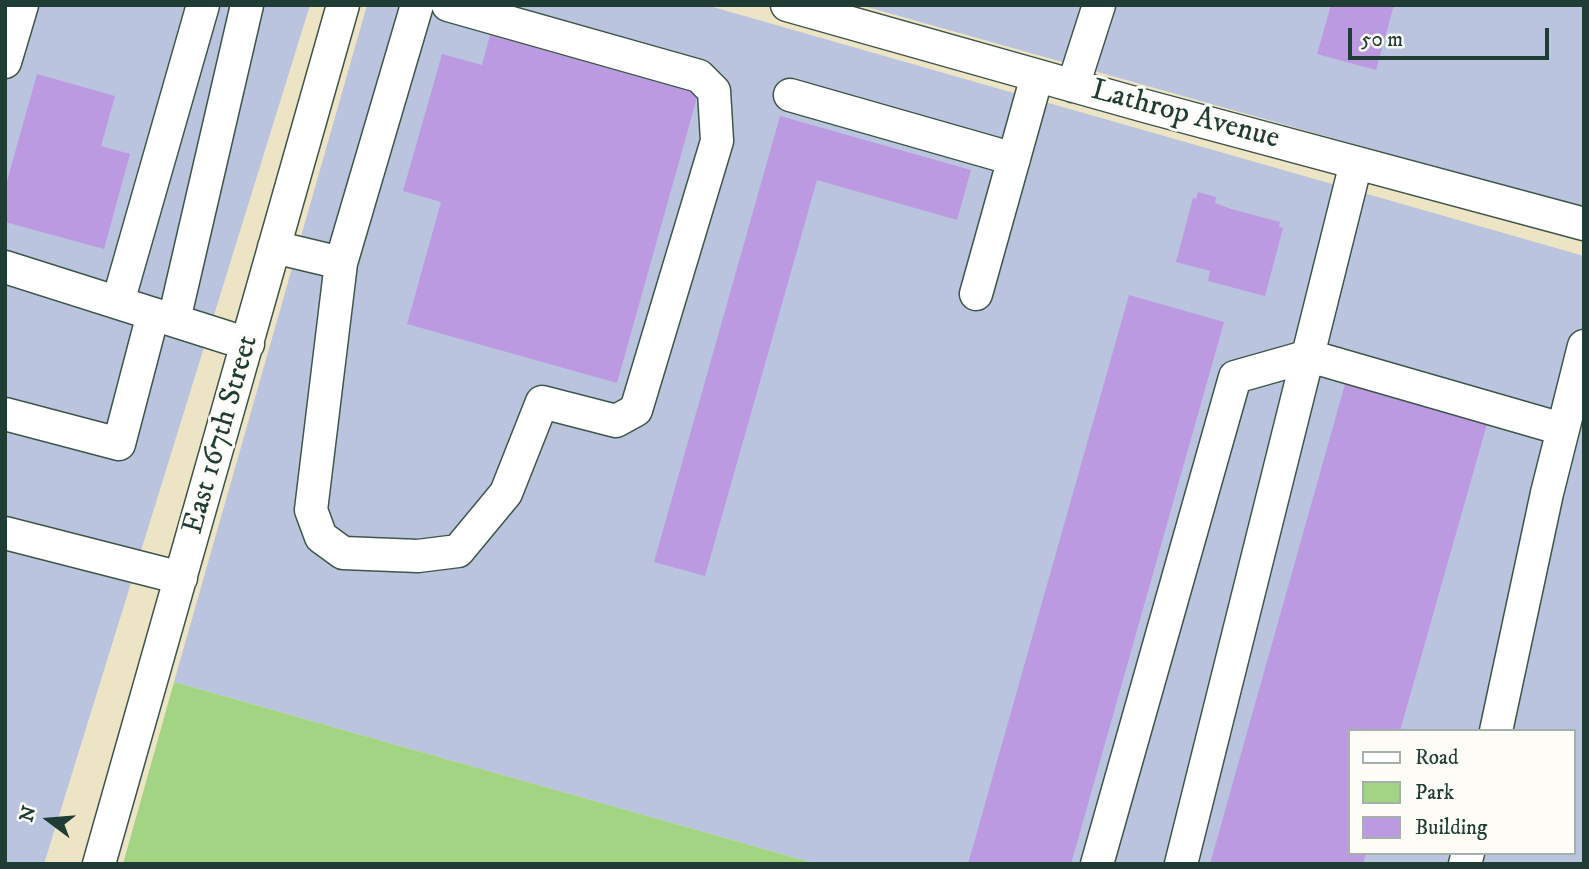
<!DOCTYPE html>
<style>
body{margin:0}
#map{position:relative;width:1589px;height:869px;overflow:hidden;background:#ede4c5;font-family:"IM FELL DW Pica",serif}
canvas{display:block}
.frame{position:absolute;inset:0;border:7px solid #1f3d34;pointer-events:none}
.legend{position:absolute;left:1348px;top:729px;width:228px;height:126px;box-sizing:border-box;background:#fdfcf7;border:2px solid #a4b0a9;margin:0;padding:9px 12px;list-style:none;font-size:21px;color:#1f3d34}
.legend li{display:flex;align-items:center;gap:14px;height:35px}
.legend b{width:35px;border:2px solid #a4b0a9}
.north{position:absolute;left:14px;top:785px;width:70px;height:70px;-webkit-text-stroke:5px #fdfcf7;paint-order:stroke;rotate:286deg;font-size:19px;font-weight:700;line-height:28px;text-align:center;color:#1f3d34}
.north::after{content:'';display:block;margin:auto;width:24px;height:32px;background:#1f3d34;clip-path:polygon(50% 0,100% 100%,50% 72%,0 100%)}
.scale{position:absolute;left:1348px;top:28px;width:201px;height:32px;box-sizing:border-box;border:4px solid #1f3d34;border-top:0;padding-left:9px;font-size:21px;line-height:24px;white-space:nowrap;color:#1f3d34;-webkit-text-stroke:5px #fdfcf7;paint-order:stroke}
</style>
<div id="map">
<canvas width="1589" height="869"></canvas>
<div class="frame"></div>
<ul class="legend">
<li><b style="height:9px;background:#fff"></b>Road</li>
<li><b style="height:19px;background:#a2d483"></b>Park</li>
<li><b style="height:19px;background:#bc9ae2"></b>Building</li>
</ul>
<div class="north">N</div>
<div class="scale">50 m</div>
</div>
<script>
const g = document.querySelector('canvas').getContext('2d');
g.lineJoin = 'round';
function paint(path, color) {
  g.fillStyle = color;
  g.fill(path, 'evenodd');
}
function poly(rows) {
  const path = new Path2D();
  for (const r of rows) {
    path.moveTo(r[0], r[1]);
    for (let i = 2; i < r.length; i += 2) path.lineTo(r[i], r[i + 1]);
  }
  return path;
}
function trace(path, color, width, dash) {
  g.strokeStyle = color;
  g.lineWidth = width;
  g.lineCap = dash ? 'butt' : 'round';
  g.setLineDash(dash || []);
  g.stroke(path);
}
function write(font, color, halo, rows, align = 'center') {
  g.font = font + ' "IM FELL DW Pica",serif';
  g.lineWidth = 6;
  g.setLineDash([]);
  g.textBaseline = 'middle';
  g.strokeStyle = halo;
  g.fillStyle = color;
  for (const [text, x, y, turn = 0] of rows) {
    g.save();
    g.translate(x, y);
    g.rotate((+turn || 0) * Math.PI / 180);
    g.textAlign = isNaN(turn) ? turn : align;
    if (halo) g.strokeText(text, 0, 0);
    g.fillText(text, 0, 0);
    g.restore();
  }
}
paint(poly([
 [5,5,310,5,44,864,5,864],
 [367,5,706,5,1584,256,1584,864,817,864,174,682],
 [1349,731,1573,731,1573,853,1349,853],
 [860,5,1584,5,1584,209]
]), '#bac4de');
paint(poly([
 [174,682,817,864,123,864]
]), '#a2d483');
paint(poly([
 [1331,5,1394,5,1376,70,1317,54],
 [490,35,698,94,617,383,407,324,441,202,403,191,442,54,482,65],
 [37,74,115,96,101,146,130,154,104,249,5,222,5,188],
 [780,116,971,170,957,220,817,180,705,576,654,562],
 [1198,192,1216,197,1215,203,1231,209,1280,222,1279,227,1283,228,1265,296,1208,281,1210,271,1176,262,1193,198,1196,199],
 [1129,295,1224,322,1071,864,968,864],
 [1347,377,1489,417,1400,731,1349,731,1349,853,1366,853,1363,864,1210,864]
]), '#bc9ae2');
const minor = poly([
 [417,5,341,263,311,510,321,537,343,553,418,556,458,551,506,493,542,402,616,421,636,410,717,141,714,91,699,76,448,5],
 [787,5,1145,106,1584,224],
 [5,62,22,5],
 [1073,86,1099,5],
 [790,95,1014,159],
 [274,247,341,263],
 [5,267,248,344],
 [976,294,1037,76],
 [118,302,203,5],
 [174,320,247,5],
 [5,414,119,444,153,314],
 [5,533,181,578],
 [1496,731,1547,493,1584,346],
 [99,864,343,5],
 [1097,864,1235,377,1309,356,1562,429],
 [1181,864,1356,163],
 [1465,864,1468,853]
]);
trace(minor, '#3e564a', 35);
trace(minor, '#fff', 32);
write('30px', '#1f3d34', '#fdfcf7', [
 ["Lathrop Avenue",1185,116,15],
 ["East 167th Street",222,435,-74]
]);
</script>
